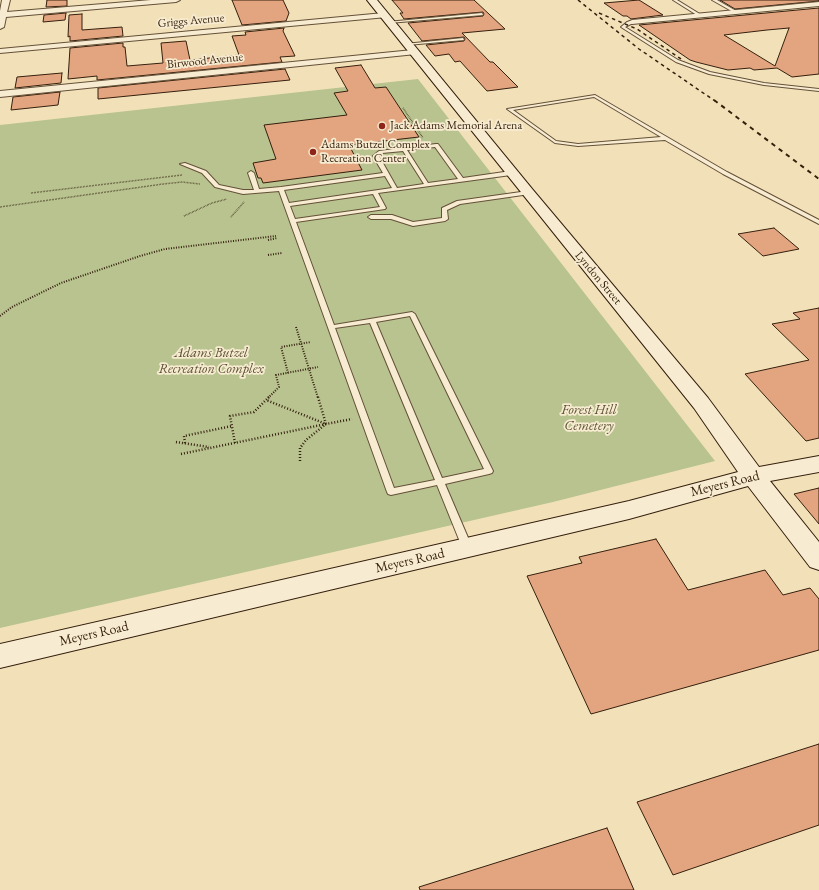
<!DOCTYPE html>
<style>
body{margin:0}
canvas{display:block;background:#f2e1b8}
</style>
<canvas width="819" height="890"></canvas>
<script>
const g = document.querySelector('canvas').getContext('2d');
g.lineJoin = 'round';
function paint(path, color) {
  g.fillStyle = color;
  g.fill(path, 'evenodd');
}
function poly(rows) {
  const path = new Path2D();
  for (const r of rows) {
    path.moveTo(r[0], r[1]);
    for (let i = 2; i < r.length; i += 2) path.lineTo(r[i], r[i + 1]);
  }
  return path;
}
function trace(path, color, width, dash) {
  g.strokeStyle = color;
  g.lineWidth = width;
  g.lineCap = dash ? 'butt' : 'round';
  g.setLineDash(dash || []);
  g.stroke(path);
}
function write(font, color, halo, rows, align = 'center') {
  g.font = font + ' "EB Garamond",serif';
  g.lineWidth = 3.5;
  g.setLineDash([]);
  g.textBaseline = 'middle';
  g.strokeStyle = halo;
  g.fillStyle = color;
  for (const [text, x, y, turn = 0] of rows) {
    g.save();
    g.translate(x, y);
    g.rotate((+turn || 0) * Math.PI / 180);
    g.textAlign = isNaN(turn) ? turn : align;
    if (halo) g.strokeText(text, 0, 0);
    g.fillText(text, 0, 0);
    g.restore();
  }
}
paint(poly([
 [418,79,715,461,553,502,0,628,0,125]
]), '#b8c390');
const building = poly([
 [47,0,67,0,67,6,46,7,47,0],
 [232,0,283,0,289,13,286,21,242,25,232,0],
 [392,0,474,0,505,29,462,33,490,62,493,62,518,87,487,91,460,61,455,62,449,54,435,56,426,45,464,41,465,39,464,37,422,41,408,23,483,16,484,14,483,12,404,19,400,13,403,13,392,0],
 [639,0,663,15,631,19,627,16,623,16,604,3,639,0],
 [720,0,819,0,819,1,735,9,720,0],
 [819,8,819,74,792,77,777,68,754,70,750,68,728,70,696,62,690,60,639,25,819,8],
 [789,28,775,66,724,35,767,30,789,28],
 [66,13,65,20,43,22,44,15,66,13],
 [82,14,82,30,122,27,123,36,70,41,70,36,68,37,69,15,82,14],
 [284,28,283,31,295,56,280,57,282,62,97,80,97,76,68,79,70,48,123,43,123,47,125,47,127,66,163,63,161,43,186,41,190,60,239,55,232,36,246,35,245,32,284,28],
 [361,65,375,88,386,87,419,137,349,145,362,170,263,183,261,178,258,178,253,163,276,159,264,125,347,115,334,93,348,91,335,68,361,65],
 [285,69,290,80,98,99,98,88,285,69],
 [62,73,61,83,15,88,17,77,62,73],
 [60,92,58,105,11,110,13,97,60,92],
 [774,228,799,249,763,256,738,234,774,228],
 [819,308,819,438,806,441,745,374,809,360,772,324,800,319,793,313,819,308],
 [819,488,819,524,794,494,819,488],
 [656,539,688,590,765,570,783,595,810,588,819,599,819,650,591,714,527,576,582,563,579,557,656,539],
 [819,744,819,825,673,875,637,802,819,744],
 [607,828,634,890,420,890,419,887,607,828]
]);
paint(building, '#e3a580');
trace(building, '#351f0d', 1);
const lane = poly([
 [673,0,677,0,703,16,700,17,673,0],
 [712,0,717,0,738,12,735,13,712,0],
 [482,13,483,15,389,23,387,22,482,13],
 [632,21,633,23,625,27,678,60,710,72,764,83,819,89,819,91,764,85,709,74,676,62,621,27,627,22,632,21],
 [463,38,464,40,407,45,405,44,463,38],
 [595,95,727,172,819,220,819,224,723,174,665,140,578,146,555,143,507,109,595,95],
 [594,97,661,137,578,144,556,141,513,110,594,97],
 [436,144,438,144,463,178,511,171,514,173,511,175,378,193,386,208,385,209,296,222,334,325,412,312,415,314,493,471,492,473,489,474,445,484,472,547,470,550,467,551,464,550,462,547,437,485,391,495,388,494,387,492,279,191,243,194,215,187,202,173,180,164,185,163,206,171,219,185,243,190,254,190,248,173,251,171,254,173,259,189,281,187,383,173,373,156,379,151,436,144],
 [435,147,458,179,428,183,407,150,435,147],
 [403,151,424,184,397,188,379,156,382,153,403,151],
 [385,176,392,188,289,203,284,190,385,176],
 [373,194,380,207,295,219,290,206,373,194],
 [410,316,484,469,442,478,376,322,410,316],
 [370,323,435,480,394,488,335,328,370,323],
 [528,191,531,193,530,194,460,204,447,210,448,219,445,221,413,226,391,219,371,219,368,217,371,215,392,215,413,222,442,218,442,208,457,201,528,191]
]);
const street = poly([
 [2,0,10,0,7,12,151,0,180,0,176,2,6,17,4,27,0,29,0,11,2,0],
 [819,2,819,6,632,24,628,22,632,20,819,2],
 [384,13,388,15,387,17,0,53,0,49,384,13],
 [413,50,417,52,416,54,0,97,0,91,413,50]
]);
const secondary = poly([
 [367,0,377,0,533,190,708,398,759,467,819,456,819,472,770,481,819,542,819,570,810,567,748,486,629,519,0,668,0,644,629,501,738,472,694,408,367,0]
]);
trace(lane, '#645038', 2);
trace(street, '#645038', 2);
trace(secondary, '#351f0d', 2);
trace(poly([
 [403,108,423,138],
 [31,193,182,175],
 [0,207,163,184,182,182,200,184],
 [184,216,212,203,227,199],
 [231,217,244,202]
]), '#351f0d', 1.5, [0.5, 1]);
trace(poly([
 [268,240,277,238],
 [268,255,282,253],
 [0,316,12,307,61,283,140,256,165,249,276,236],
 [296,327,318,398],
 [288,373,281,347,311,342],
 [268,398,279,387,276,375,318,367]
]), '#351f0d', 2, [1, 1.5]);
trace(poly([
 [269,397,266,400,326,424],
 [318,397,326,424],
 [176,442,209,447],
 [185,443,184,436,232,426],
 [235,443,230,416,254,412,266,400],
 [181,454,326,424],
 [300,461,300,448,306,440,326,424,352,419]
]), '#351f0d', 2.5, [1, 2]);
paint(lane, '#f7ecd1');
paint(street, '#f7ecd1');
paint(secondary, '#f7ecd1');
trace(poly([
 [578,0,639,49,715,101],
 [599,13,637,29,684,61]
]), '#351f0d', 1.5, [3.5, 3.5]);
trace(poly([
 [714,100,819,179]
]), '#351f0d', 2, [4.5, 4.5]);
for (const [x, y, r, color] of [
 [382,126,4,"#8f2418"],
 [313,152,4,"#8f2418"]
]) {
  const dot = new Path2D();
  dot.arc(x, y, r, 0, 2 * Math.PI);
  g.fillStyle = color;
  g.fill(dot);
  trace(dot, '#f7ecd1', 1.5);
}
write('12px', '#351f0d', '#f7ecd1', [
 ["Griggs Avenue",191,21,-5],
 ["Birwood Avenue",205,61,-6],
 ["Lyndon Street",598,278,50]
]);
write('12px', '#351f0d', '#f7ecd1', [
 ["Jack Adams Memorial Arena",390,126],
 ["Adams Butzel Complex",321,145],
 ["Recreation Center",321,159]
], 'left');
write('italic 14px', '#5c5034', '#f7ecd1', [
 ["Adams Butzel",211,353],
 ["Recreation Complex",211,369],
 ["Forest Hill",589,410],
 ["Cemetery",589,426]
]);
write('14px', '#351f0d', '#f7ecd1', [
 ["Meyers Road",725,484,-14],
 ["Meyers Road",410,561,-13],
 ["Meyers Road",94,634,-13]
]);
</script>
